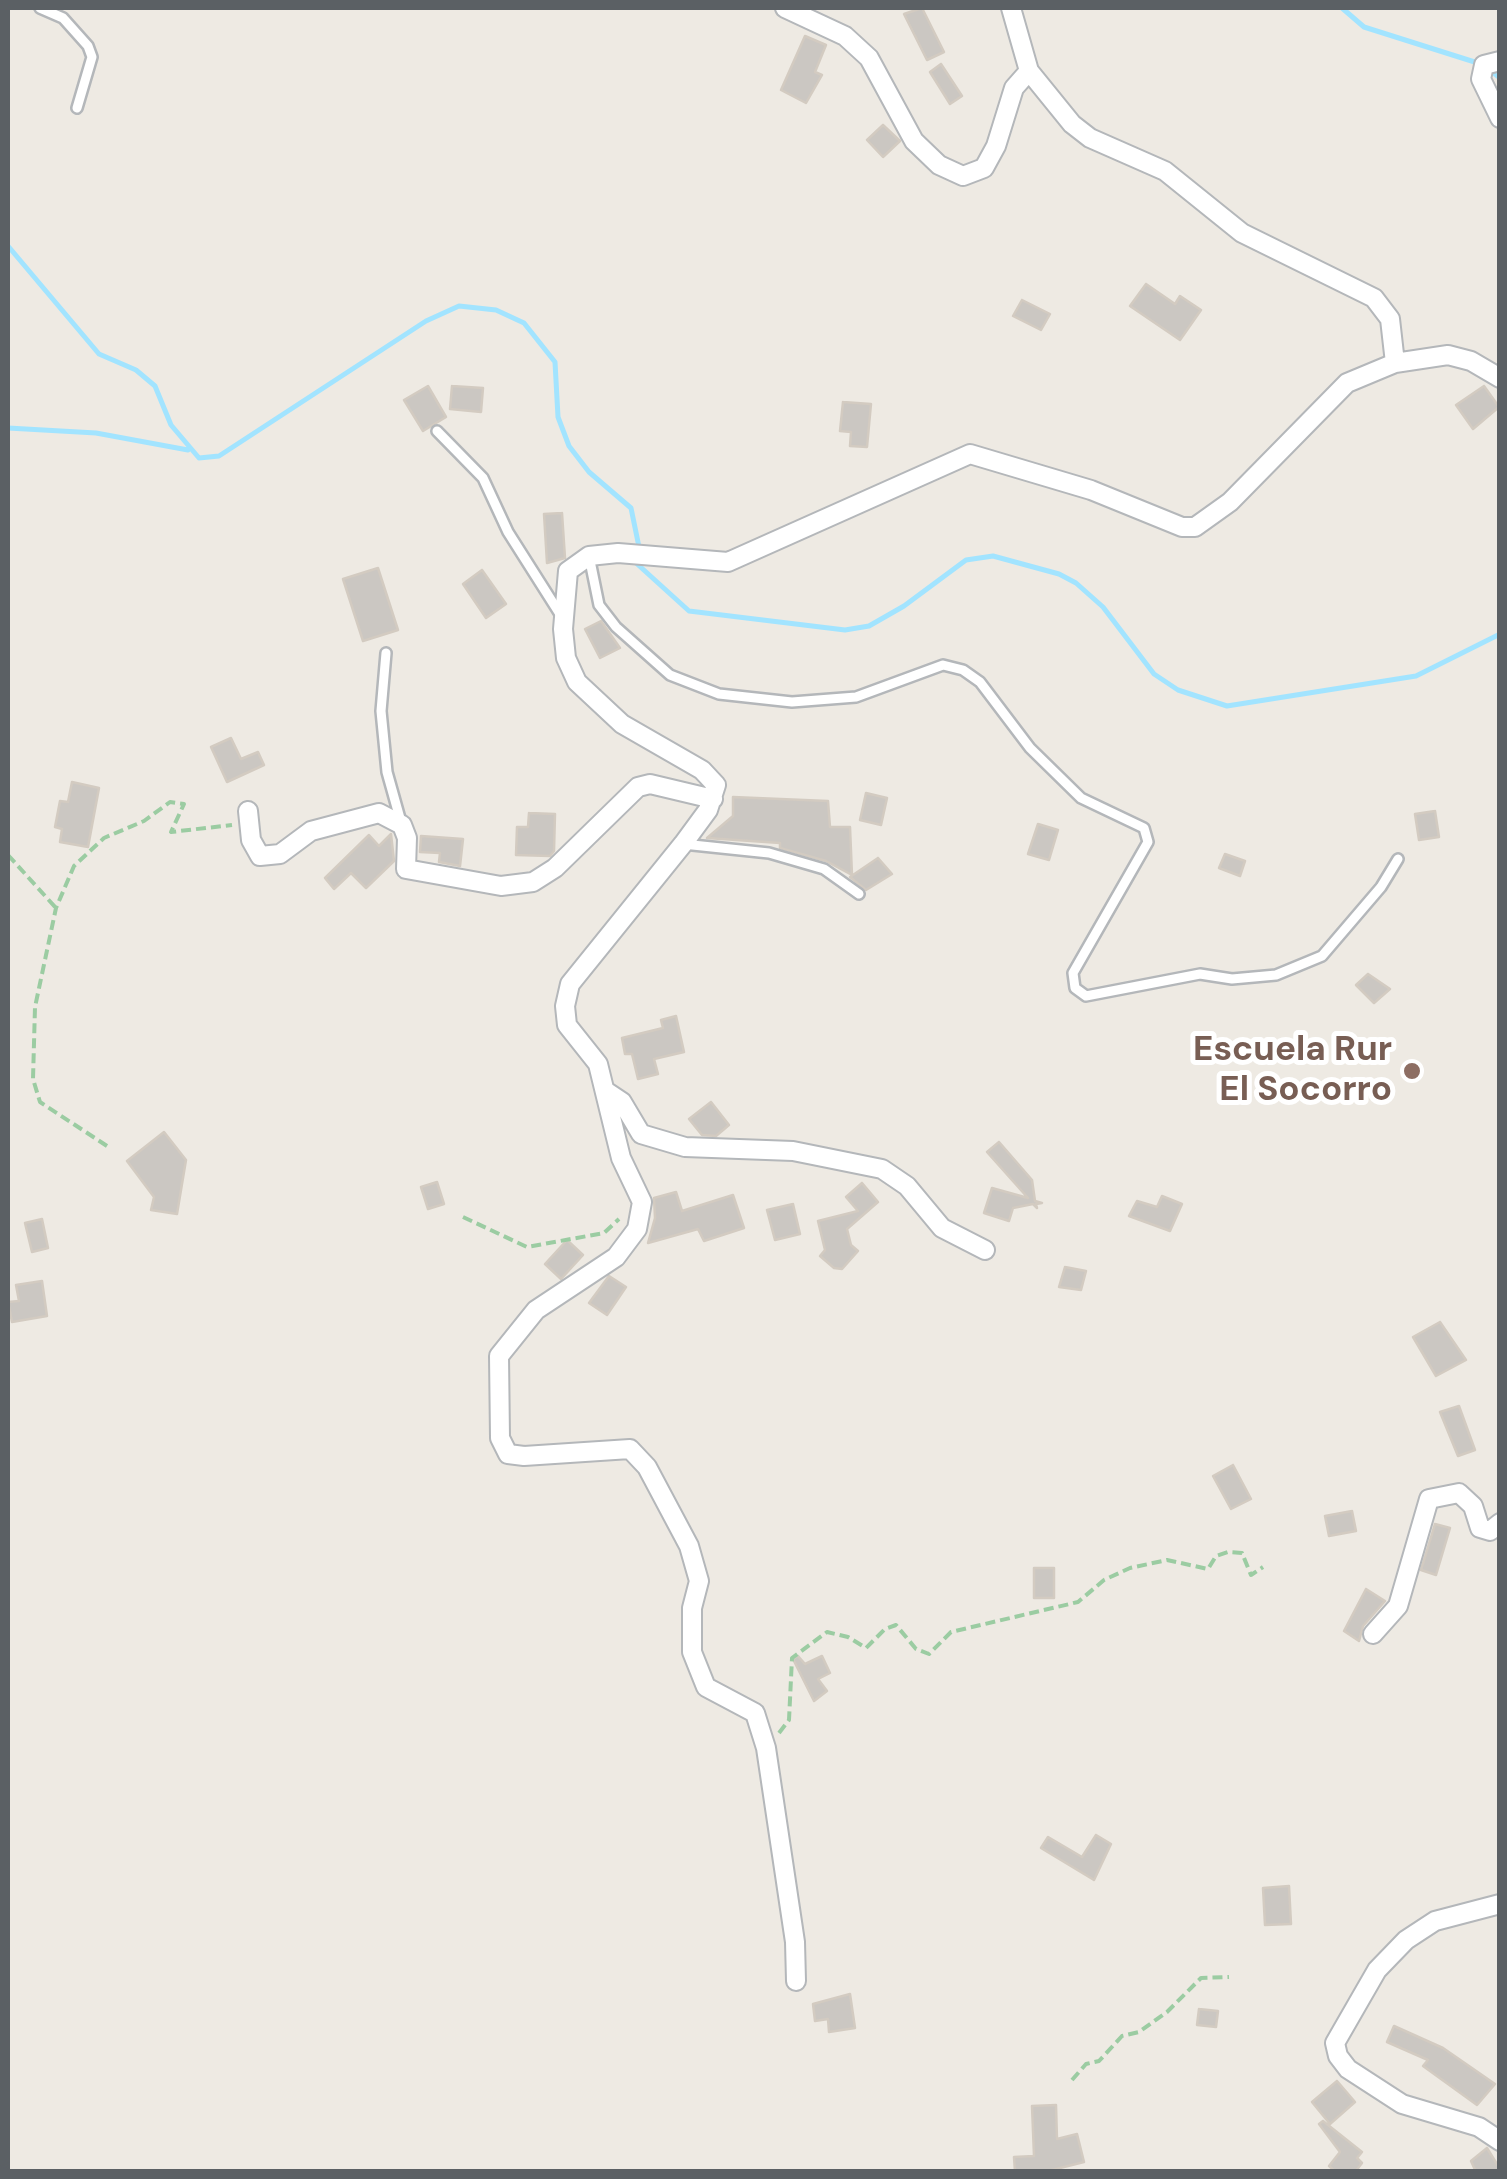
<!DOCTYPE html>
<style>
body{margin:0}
#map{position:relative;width:1507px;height:2179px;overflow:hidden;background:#eeeae3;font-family:"DM Sans",sans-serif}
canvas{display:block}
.frame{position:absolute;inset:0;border:10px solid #5b6064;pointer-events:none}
</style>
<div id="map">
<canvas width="1507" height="2179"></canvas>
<div class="frame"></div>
</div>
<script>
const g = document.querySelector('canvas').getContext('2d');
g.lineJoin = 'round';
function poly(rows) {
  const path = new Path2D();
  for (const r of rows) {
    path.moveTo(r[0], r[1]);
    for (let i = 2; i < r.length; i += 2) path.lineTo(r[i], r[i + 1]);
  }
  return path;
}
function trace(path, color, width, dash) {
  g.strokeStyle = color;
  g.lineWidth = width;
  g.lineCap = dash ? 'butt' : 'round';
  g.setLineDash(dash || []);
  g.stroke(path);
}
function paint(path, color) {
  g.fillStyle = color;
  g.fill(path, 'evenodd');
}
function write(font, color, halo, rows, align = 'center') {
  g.font = font + ' "DM Sans",sans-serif';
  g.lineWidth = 10;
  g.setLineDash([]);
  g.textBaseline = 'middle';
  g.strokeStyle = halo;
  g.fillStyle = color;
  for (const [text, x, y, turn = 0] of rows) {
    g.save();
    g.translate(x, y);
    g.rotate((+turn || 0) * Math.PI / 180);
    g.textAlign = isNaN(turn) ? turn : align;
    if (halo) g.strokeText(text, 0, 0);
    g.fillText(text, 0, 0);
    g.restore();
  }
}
trace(poly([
 [1342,8,1364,27,1481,64],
 [1490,70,1500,78],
 [8,246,99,354,136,370,155,386,171,425,199,458,219,456,426,321,459,306,496,310,524,323,555,362,558,417,569,446,589,472,631,508,639,547],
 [8,428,96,433,188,450],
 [635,562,689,611,845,630,869,626,904,606,966,560,993,556,1059,574,1076,583,1103,607,1154,674,1178,690,1227,706,1416,676,1500,634]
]), '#a2e4ff', 5);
const building = poly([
 [922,8,944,52,927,60,904,14,922,8],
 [805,36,826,45,815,72,822,75,806,103,781,90,805,36],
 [941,64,962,96,950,104,930,72,941,64],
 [883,125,900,141,883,157,867,140,883,125],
 [1146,284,1175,304,1180,296,1201,310,1180,340,1130,306,1146,284],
 [1022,300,1050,314,1041,330,1013,316,1022,300],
 [428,386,446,417,423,431,404,400,428,386],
 [452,386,483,388,481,412,450,409,452,386],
 [1484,386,1499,407,1473,429,1456,405,1484,386],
 [843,402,871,404,867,447,850,446,851,432,840,431,843,402],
 [562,513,565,558,547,563,544,514,562,513],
 [378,568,398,630,363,641,343,579,378,568],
 [482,570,506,604,486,618,463,584,482,570],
 [601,621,620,648,600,658,585,629,601,621],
 [231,738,241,759,258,752,264,765,227,782,211,747,231,738],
 [72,782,99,788,88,847,60,842,62,829,55,827,60,801,68,802,72,782],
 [866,793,887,798,881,825,860,820,866,793],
 [733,797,828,801,830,827,850,827,852,875,826,861,780,848,780,843,707,838,733,816,733,797],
 [1435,811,1439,837,1419,840,1415,814,1435,811],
 [529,813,555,814,554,851,550,856,516,855,517,827,528,827,529,813],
 [1038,824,1058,830,1049,860,1028,854,1038,824],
 [391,834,394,861,366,888,351,873,334,889,325,878,369,835,379,846,391,834],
 [421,836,463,839,460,866,439,862,440,853,420,852,421,836],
 [1225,854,1245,861,1240,876,1219,868,1225,854],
 [878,858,892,874,866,890,850,877,878,858],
 [1368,974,1390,989,1374,1003,1356,985,1368,974],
 [676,1016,684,1052,654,1059,658,1074,638,1079,632,1054,625,1054,622,1038,663,1028,661,1020,676,1016],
 [711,1102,729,1125,716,1136,702,1135,689,1119,711,1102],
 [164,1132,186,1160,177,1214,151,1210,154,1197,127,1161,164,1132],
 [999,1142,1032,1180,1035,1201,1042,1203,1036,1204,1037,1208,1033,1204,1013,1208,1009,1221,984,1213,992,1188,1028,1198,987,1152,999,1142],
 [437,1182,444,1204,428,1209,421,1187,437,1182],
 [862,1183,878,1202,847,1229,851,1245,858,1251,842,1269,834,1268,820,1256,825,1250,818,1221,858,1211,846,1197,862,1183],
 [676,1192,682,1211,733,1195,744,1228,704,1241,698,1229,648,1243,655,1218,654,1198,676,1192],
 [1162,1196,1182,1204,1170,1231,1129,1216,1137,1201,1157,1207,1162,1196],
 [793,1204,800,1234,775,1240,767,1210,793,1204],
 [42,1219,48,1248,32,1252,25,1223,42,1219],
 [567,1240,583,1255,561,1279,545,1264,567,1240],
 [1065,1267,1086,1271,1081,1290,1059,1287,1065,1267],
 [609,1276,626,1287,607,1315,589,1303,609,1276],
 [42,1281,47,1316,12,1322,8,1302,19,1301,16,1285,42,1281],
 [1440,1322,1466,1360,1436,1376,1413,1337,1440,1322],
 [1459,1406,1475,1450,1458,1456,1440,1412,1459,1406],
 [1233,1465,1251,1499,1231,1509,1213,1476,1233,1465],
 [1352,1511,1356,1531,1329,1536,1325,1516,1352,1511],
 [1435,1524,1450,1528,1436,1575,1421,1570,1435,1524],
 [1034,1568,1054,1568,1054,1598,1034,1598,1034,1568],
 [1366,1589,1385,1601,1363,1626,1359,1641,1344,1631,1366,1589],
 [798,1656,805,1664,822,1656,830,1673,818,1679,827,1691,814,1701,793,1659,798,1656],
 [1096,1835,1111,1844,1094,1880,1041,1848,1048,1837,1082,1857,1096,1835],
 [1289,1886,1291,1924,1265,1925,1263,1888,1289,1886],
 [850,1994,855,2028,829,2032,828,2019,815,2021,813,2004,850,1994],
 [1199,2009,1218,2011,1216,2027,1197,2025,1199,2009],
 [1394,2026,1443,2048,1495,2084,1477,2105,1423,2066,1428,2060,1387,2042,1394,2026],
 [1337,2081,1355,2102,1330,2124,1312,2102,1337,2081],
 [1056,2105,1057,2139,1077,2134,1084,2162,1044,2172,1015,2172,1014,2157,1034,2156,1032,2106,1056,2105],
 [1323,2121,1362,2152,1357,2158,1362,2163,1355,2172,1336,2172,1329,2166,1340,2152,1319,2124,1323,2121],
 [1487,2148,1500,2169,1500,2172,1476,2172,1471,2161,1487,2148]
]);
paint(building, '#cbc7c2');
trace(building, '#d3cbc1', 2.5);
const lane = poly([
 [40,8,63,18,88,46,92,57,77,108],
 [437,431,483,478,508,532,560,614],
 [589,556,599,605,616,627,670,675,719,694,792,702,856,697,943,665,963,670,980,682,1030,748,1081,798,1144,828,1148,842,1073,973,1075,988,1086,996,1200,974,1232,979,1276,975,1322,956,1381,887,1398,859],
 [386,653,381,711,387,772,401,822],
 [683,844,769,853,824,869,859,894]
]);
const street = poly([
 [785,8,845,36,869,58,914,141,939,165,963,176,984,168,996,146,1014,88,1029,71],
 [1011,8,1029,71,1072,124,1090,138,1165,171,1242,233,1374,298,1390,319,1395,363,1448,355,1471,361,1500,378],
 [1500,61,1484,65,1481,79,1500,118],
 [248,811,251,840,260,856,280,854,311,831,379,813,402,825,407,838,406,869,501,886,533,882,555,868,638,787,650,784,713,799],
 [607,1092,622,1102,641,1134,685,1147,793,1151,882,1169,907,1186,942,1228,985,1250],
 [1373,1634,1398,1606,1429,1499,1459,1493,1473,1506,1480,1528,1490,1531,1500,1523],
 [1500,1904,1435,1921,1406,1940,1377,1970,1335,2043,1338,2056,1348,2069,1402,2104,1479,2127,1500,2141],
 [796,1981,795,1942,766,1748,755,1713,706,1687,692,1652,692,1608,699,1581,689,1546,647,1467,630,1449,524,1456,508,1454,500,1438,499,1356,536,1310,616,1257,637,1229,642,1202,621,1158,598,1064,567,1025,565,1006,570,984,683,844,708,810,716,785,702,770,622,724,577,682,566,658,563,629,568,571,589,556,618,553,728,562,970,454,1091,490,1182,527,1195,527,1230,502,1347,383,1395,363]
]);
trace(lane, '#b4b7ba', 14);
trace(street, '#b4b7ba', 22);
trace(poly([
 [8,855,56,908],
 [107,1146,40,1102,33,1079,35,1007,56,908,74,866,104,838,144,821,170,802,184,804,171,832,232,825],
 [463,1217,527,1247,604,1233,619,1219],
 [779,1733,789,1720,792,1658,827,1632,848,1637,866,1648,885,1629,896,1625,916,1649,929,1654,951,1632,1078,1602,1104,1580,1130,1568,1167,1560,1208,1569,1216,1556,1228,1552,1242,1553,1251,1575,1263,1567],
 [1072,2080,1086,2064,1099,2061,1122,2036,1139,2032,1167,2012,1201,1978,1229,1977]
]), '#9bcca2', 4, [10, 5]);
trace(lane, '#fff', 9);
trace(street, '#fff', 18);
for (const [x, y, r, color] of [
 [1412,1071,10,"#8d6e63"]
]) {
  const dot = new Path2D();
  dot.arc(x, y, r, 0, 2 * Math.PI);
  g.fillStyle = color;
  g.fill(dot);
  trace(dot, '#fff', 4);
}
write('bold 35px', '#785e54', '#fff', [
 ["Escuela Rur",1392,1051],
 ["El Socorro",1392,1091]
], 'right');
</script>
